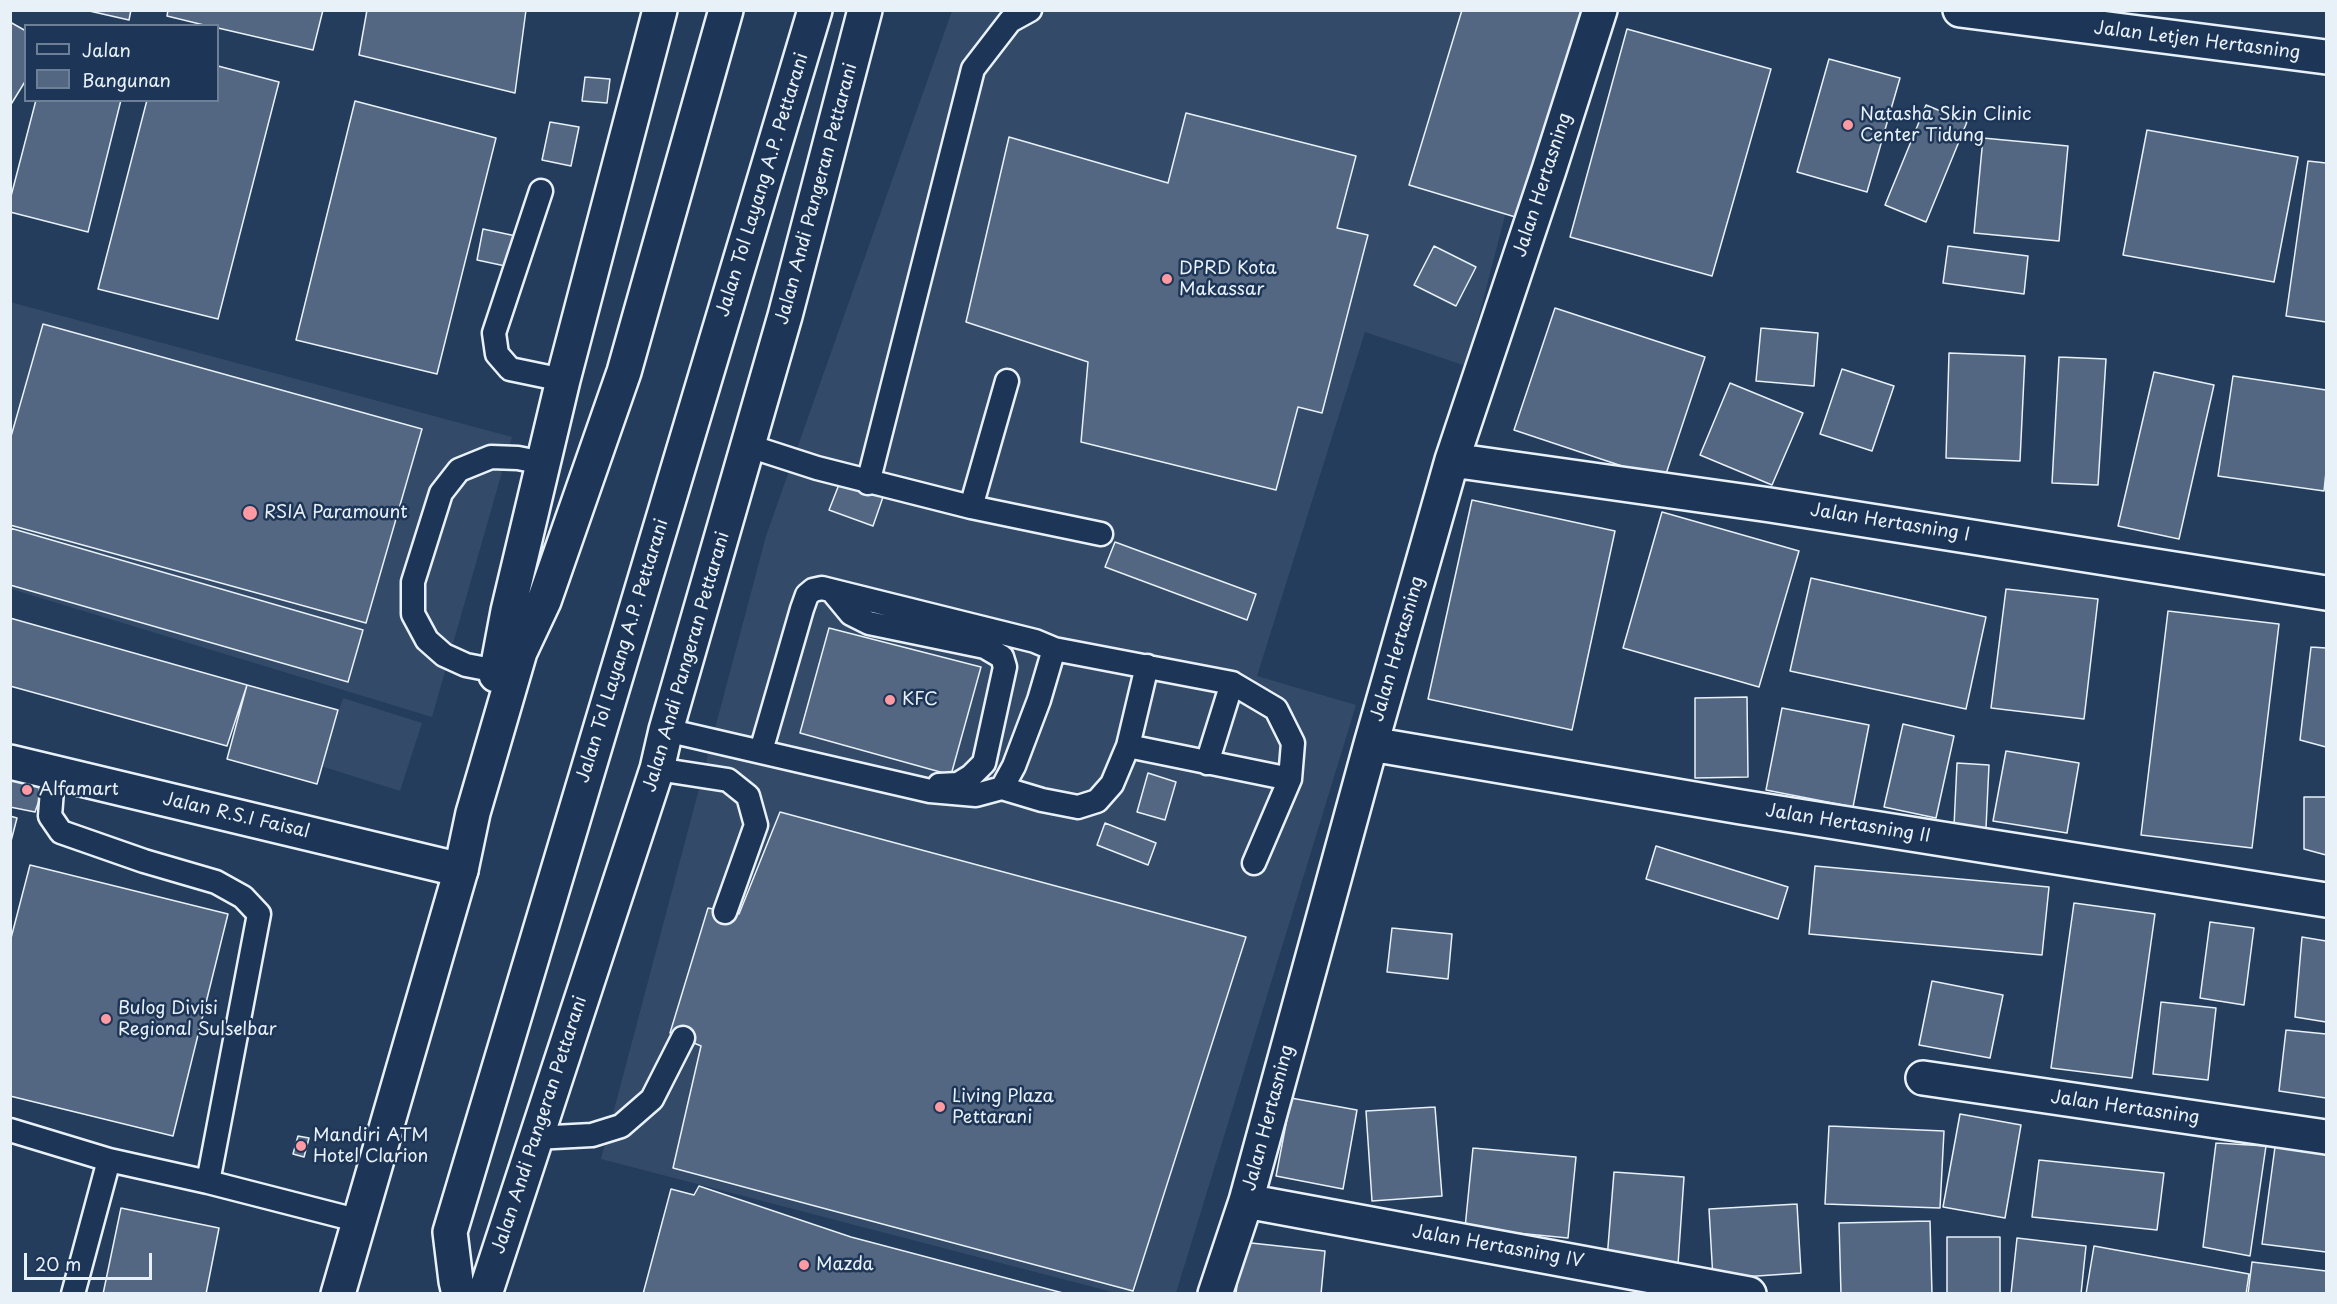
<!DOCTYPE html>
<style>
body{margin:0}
#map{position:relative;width:2337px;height:1304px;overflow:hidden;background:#253d5d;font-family:"Playpen Sans",sans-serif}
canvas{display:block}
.frame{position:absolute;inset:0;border:12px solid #e8f1f8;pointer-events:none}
.legend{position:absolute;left:24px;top:24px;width:195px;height:78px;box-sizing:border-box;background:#1d3557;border:2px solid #6e8097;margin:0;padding:8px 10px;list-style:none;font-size:18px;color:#e8f1f8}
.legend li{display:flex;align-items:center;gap:12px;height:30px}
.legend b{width:30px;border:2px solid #6e8097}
.scale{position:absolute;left:24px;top:1253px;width:128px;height:27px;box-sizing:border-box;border:3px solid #e8f1f8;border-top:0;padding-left:8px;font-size:18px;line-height:21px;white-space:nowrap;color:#e8f1f8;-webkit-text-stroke:4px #1d3557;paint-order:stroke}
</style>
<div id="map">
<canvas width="2337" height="1304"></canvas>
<div class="frame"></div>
<ul class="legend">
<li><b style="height:8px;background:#1d3557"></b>Jalan</li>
<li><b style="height:16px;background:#536782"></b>Bangunan</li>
</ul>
<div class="scale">20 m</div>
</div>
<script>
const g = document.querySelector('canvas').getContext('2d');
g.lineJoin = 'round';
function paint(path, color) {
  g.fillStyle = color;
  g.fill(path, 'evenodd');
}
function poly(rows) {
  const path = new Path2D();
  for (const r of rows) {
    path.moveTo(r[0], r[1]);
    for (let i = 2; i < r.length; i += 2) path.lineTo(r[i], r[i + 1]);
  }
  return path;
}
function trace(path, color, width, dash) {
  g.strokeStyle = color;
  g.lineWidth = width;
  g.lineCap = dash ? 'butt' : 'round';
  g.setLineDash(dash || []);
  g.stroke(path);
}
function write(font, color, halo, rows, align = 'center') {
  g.font = font + ' "Playpen Sans",sans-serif';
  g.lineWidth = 5;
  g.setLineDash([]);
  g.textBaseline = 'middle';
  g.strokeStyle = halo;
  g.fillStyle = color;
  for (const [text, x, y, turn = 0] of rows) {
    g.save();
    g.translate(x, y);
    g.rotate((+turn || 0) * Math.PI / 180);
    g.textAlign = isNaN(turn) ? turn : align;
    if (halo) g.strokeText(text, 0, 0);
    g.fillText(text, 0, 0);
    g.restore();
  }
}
paint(poly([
 [952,11,1558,11,1466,366,1365,332,1257,676,1356,705,1176,1293,1116,1293,601,1159,766,536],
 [10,302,512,437,432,717,11,589],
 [343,698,422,723,400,791,321,766]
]), '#334a68');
const building = poly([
 [85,10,131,10,129,20,85,10],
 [168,10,323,10,313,50,218,28,218,26,208,26,167,16,168,10],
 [367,10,526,10,515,93,359,55,367,10],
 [1462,10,1585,10,1522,219,1409,185,1462,10],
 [10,22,26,31,26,80,10,106,10,22],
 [1627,29,1771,69,1712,276,1570,237,1627,29],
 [1829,59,1900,78,1867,192,1797,172,1829,59],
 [218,66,279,82,218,319,98,289,147,100,218,100,218,66],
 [585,77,610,79,607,103,582,101,585,77],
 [36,100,121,100,88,232,10,212,10,200,36,100],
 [355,101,496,138,437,374,296,340,355,101],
 [1926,105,1967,122,1926,222,1885,205,1926,105],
 [1186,113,1356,156,1337,228,1368,235,1322,413,1298,407,1276,490,1081,442,1088,362,966,322,1009,137,1168,183,1186,113],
 [550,122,579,127,571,166,542,160,550,122],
 [2147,130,2298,157,2274,282,2123,255,2147,130],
 [1983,138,2068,146,2059,241,1974,233,1983,138],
 [2308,161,2326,163,2326,322,2286,316,2308,161],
 [483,229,516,236,510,267,477,260,483,229],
 [1434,246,1476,267,1456,306,1414,285,1434,246],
 [1948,246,2028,256,2024,294,1943,283,1948,246],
 [1555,308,1705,357,1664,480,1514,430,1555,308],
 [43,324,422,429,366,623,10,525,10,440,43,324],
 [1761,328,1818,333,1814,386,1756,381,1761,328],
 [1949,353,2025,356,2020,461,1946,458,1949,353],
 [2059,357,2106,359,2098,485,2052,483,2059,357],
 [1842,369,1894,386,1872,451,1820,434,1842,369],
 [2154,372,2214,385,2179,539,2118,526,2154,372],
 [2233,376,2326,390,2326,472,2324,491,2218,476,2233,376],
 [1730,383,1803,413,1772,485,1700,455,1730,383],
 [840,482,883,497,873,526,829,510,840,482],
 [1472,500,1615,531,1572,730,1428,699,1472,500],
 [1662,512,1799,551,1759,687,1623,648,1662,512],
 [10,528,363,630,348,682,10,585,10,528],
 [1115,542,1256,594,1247,620,1105,567,1115,542],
 [1811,578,1986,617,1966,709,1790,671,1811,578],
 [2006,589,2098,599,2084,719,1991,708,2006,589],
 [2168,611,2279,624,2252,848,2141,835,2168,611],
 [10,618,247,685,227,746,10,686,10,618],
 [829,628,981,667,951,775,800,733,829,628],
 [2311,647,2326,648,2326,747,2300,740,2311,647],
 [247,685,338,710,317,784,227,759,247,685],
 [1747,697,1748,777,1695,778,1695,698,1747,697],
 [1782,708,1869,725,1853,807,1766,790,1782,708],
 [1903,724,1954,736,1936,818,1884,807,1903,724],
 [2006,751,2079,763,2067,833,1993,821,2006,751],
 [1957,763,1989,765,1986,828,1954,826,1957,763],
 [10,764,49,772,35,812,10,807,10,764],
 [1148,773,1176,782,1165,820,1137,812,1148,773],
 [2304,797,2326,797,2326,855,2304,849,2304,797],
 [780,812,1246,937,1133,1291,673,1168,701,1046,670,1033,708,908,739,914,780,812],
 [10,816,17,818,10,845,10,816],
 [1105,823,1156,843,1148,865,1097,845,1105,823],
 [1656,846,1788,887,1778,919,1646,879,1656,846],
 [30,865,228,914,173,1136,10,1096,10,942,30,865],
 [1815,866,2049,887,2042,955,1809,934,1815,866],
 [2074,903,2155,914,2132,1078,2051,1068,2074,903],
 [2210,922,2254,928,2244,1005,2200,998,2210,922],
 [1392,928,1452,934,1448,979,1387,972,1392,928],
 [2302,937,2326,941,2326,1022,2295,1017,2302,937],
 [1932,981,2003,995,1990,1058,1919,1045,1932,981],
 [2161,1002,2216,1008,2208,1080,2153,1074,2161,1002],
 [2286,1030,2326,1034,2326,1098,2279,1091,2286,1030],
 [1291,1098,1357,1110,1343,1189,1276,1176,1291,1098],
 [1435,1107,1442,1196,1372,1201,1366,1111,1435,1107],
 [1960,1114,2021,1125,2005,1218,1943,1207,1960,1114],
 [1829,1126,1944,1131,1940,1208,1825,1204,1829,1126],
 [298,1136,309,1138,304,1157,293,1154,298,1136],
 [2216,1143,2266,1146,2250,1256,2203,1247,2216,1143],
 [2275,1147,2326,1152,2326,1252,2262,1244,2275,1147],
 [1473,1148,1576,1157,1568,1238,1465,1228,1473,1148],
 [2039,1160,2164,1173,2157,1230,2032,1217,2039,1160],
 [1614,1172,1684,1177,1678,1264,1607,1259,1614,1172],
 [699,1186,851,1237,1063,1293,643,1294,671,1189,694,1195,699,1186],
 [1797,1204,1801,1273,1713,1279,1709,1209,1797,1204],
 [121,1208,219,1228,206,1294,103,1294,121,1208],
 [1930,1221,1932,1294,1841,1294,1839,1223,1930,1221],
 [1947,1237,2000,1237,2000,1294,1947,1294,1947,1237],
 [2017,1238,2086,1246,2081,1294,2011,1294,2017,1238],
 [1242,1242,1325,1251,1321,1294,1236,1294,1242,1242],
 [2094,1246,2249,1274,2246,1294,2086,1294,2094,1246],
 [2252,1262,2326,1271,2326,1294,2248,1294,2252,1262]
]);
paint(building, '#536782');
trace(building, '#e8f1f8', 1.5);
const lane = poly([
 [541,191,494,333,497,354,510,369,563,380],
 [749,446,817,468,971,507,1007,381],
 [868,483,973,69,1010,21,1030,10],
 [971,507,1101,534],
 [832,591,851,614,869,623,985,647,1002,657,1005,667,984,763,971,776,958,784,939,785],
 [1054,649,1232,683,1276,709,1293,743,1290,779,1254,863],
 [497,671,466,665,444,655,427,640,413,614,413,582,441,493,459,470,491,457,518,458,543,463],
 [666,730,930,791,976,795,1002,788,1014,766,1039,700,1054,649,1035,641,822,588,813,590,807,595,802,609,761,751],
 [1128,746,1290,779],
 [1207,763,1232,683],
 [657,769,728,780,748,796,756,825,725,912],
 [58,773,52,790,50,816,61,832,144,861,216,882,243,897,259,914,208,1182],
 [1002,788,1042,800,1078,807,1097,801,1112,784,1128,746,1147,666],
 [10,1130,109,1160],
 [535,1138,592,1135,621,1126,652,1099,683,1038],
 [73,1294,109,1160,208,1182,360,1221]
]);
const street = poly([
 [1452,460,1770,505,2326,593],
 [1371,744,1741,807,2326,900],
 [1923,1078,2326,1137],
 [1246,1201,1749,1294],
 [1215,1294,1246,1201,1371,744,1452,460,1549,170,1600,10]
]);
const secondary = poly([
 [10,762,461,870]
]);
const primary = poly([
 [1960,10,2326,57]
]);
const highway = poly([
 [496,675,508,611,563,380,660,10],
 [338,1294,461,870,473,813,520,652,544,601,624,372,726,10],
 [459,1294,456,1281,450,1232,815,10],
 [485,1294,657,769,666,730,785,316,865,10]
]);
trace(lane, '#e8f1f8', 27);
trace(street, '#e8f1f8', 38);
trace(secondary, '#e8f1f8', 38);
trace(primary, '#e8f1f8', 38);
trace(highway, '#e8f1f8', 38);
trace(lane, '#1d3557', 22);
trace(street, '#1d3557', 33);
trace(secondary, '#1d3557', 33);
trace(primary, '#1d3557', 33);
trace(highway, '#1d3557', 33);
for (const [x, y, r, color] of [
 [1848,125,6,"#ff9aa2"],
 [1167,279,6,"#ff9aa2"],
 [250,513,8,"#ff9aa2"],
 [890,700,6,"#ff9aa2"],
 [27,790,6,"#ff9aa2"],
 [106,1019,6,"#ff9aa2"],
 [940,1107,6,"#ff9aa2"],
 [301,1146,6,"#ff9aa2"],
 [804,1265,6,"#ff9aa2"]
]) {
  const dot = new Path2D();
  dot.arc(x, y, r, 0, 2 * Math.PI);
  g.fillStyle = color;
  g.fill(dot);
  trace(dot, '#1d3557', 2);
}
write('18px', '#e8f1f8', '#1d3557', [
 ["Jalan Letjen Hertasning",2197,41,7],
 ["Jalan Tol Layang A.P. Pettarani",763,185,-73],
 ["Jalan Hertasning",1543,185,-72],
 ["Jalan Andi Pangeran Pettarani",817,194,-75],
 ["Jalan Hertasning I",1890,523,9],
 ["Jalan Hertasning",1398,649,-74],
 ["Jalan Tol Layang A.P. Pettarani",623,651,-73],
 ["Jalan Andi Pangeran Pettarani",687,662,-74],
 ["Jalan R.S.I Faisal",236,816,13],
 ["Jalan Hertasning II",1848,824,9],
 ["Jalan Hertasning",2125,1108,8],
 ["Jalan Hertasning",1269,1118,-75],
 ["Jalan Andi Pangeran Pettarani",540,1125,-72],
 ["Jalan Hertasning IV",1498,1247,10]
]);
write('18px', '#e8f1f8', '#1d3557', [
 ["Natasha Skin Clinic",1860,115],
 ["Center Tidung",1860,136],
 ["DPRD Kota",1179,269],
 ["Makassar",1179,290],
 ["RSIA Paramount",264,513],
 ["KFC",902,700],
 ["Alfamart",39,790],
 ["Bulog Divisi",118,1009],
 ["Regional Sulselbar",118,1030],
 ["Living Plaza",952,1097],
 ["Pettarani",952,1118],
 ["Mandiri ATM",313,1136],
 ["Hotel Clarion",313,1157],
 ["Mazda",816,1265]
], 'left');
</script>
